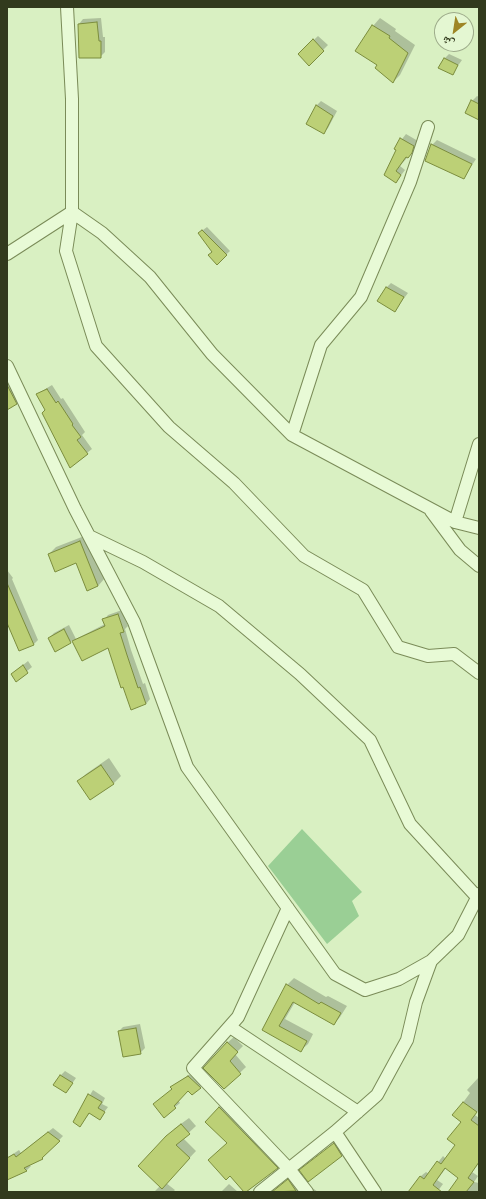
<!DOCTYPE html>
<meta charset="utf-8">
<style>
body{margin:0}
#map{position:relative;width:486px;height:1199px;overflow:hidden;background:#d9f0c2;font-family:"Zilla Slab","Noto Naskh Arabic",serif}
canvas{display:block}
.frame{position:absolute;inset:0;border:8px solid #323a1d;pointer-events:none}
.north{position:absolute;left:434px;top:12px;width:40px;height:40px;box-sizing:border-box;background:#e4f7d2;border:1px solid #9dab8a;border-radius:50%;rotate:210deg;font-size:11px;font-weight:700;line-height:16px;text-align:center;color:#323a1d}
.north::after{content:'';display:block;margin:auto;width:14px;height:18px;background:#9e8625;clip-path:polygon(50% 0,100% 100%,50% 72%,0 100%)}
</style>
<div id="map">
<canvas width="486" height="1199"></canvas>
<div class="frame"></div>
<div class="north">ش</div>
</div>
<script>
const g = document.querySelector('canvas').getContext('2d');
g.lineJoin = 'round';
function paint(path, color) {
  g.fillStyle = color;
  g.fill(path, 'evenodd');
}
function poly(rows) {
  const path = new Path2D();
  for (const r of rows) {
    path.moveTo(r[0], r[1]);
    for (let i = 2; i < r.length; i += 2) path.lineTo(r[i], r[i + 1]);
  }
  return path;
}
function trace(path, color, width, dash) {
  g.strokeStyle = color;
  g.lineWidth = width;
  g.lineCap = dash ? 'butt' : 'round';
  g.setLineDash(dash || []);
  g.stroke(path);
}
paint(poly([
 [302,829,362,892,352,901,359,916,327,944,268,866]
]), '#9acf95');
paint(poly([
 [101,18,103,37,105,37,105,52,100,57,79,24,83,19],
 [380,18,396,29,395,31,415,45,400,75,393,82,378,64,373,26],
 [318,36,328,45,309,64,299,54],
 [449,54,462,60,452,74,444,59],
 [477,96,479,97,479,117,472,101],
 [321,101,337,111,328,128,323,133,316,106],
 [406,134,418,141,412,152,400,166,405,170,396,182,385,174,397,150,395,148],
 [437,140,476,159,464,177,432,145],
 [207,227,230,251,217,263,213,252,199,233],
 [391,283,408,293,395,310,386,288],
 [14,378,23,396,7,409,7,382],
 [52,385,61,399,63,398,85,432,82,435,92,449,70,466,46,410,37,394],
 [87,535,105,578,98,586,88,590,76,562,49,554,56,547],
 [7,570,13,578,12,579,38,640,34,644,9,626,7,627],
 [122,610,128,626,125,629,131,650,143,684,145,683,150,699,146,704,109,647,82,659,73,640,56,650,49,638,54,633,69,625,76,639,105,624,104,620,108,615],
 [28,661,32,667,16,680,12,674],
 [109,758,121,776,114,783,91,799,79,781,86,774],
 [294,978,326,997,328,996,347,1006,340,1017,334,1024,295,1002,285,1019,313,1034,308,1044,301,1050,263,1030,287,985],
 [140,1024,145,1048,140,1053,119,1031,123,1027],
 [234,1037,243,1046,235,1054,246,1067,224,1088,227,1043],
 [65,1071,76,1078,66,1092,60,1076],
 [193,1072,205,1083,193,1094,188,1090,178,1100,180,1103,164,1116,173,1089,171,1087],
 [479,1077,479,1110,475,1115,479,1118,479,1163,472,1172,478,1176,474,1182,479,1183,479,1192,450,1192,460,1178,446,1168,437,1180,443,1184,437,1192,414,1192,412,1189,421,1176,426,1172,429,1174,443,1156,446,1159,456,1145,462,1121,454,1115,470,1093,467,1090],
 [93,1090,105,1098,102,1104,108,1107,99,1119,90,1113,80,1125,74,1122],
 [225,1102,282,1162,277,1167,219,1108],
 [189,1118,196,1126,183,1138,196,1151,166,1183,175,1190,173,1192,154,1192,160,1186,174,1129],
 [53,1128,63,1136,42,1158,29,1165,31,1166,26,1171,7,1178,7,1158,19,1150,21,1153],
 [341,1137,348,1148,341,1155,301,1170],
 [298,1171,311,1187,318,1192,272,1192],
 [229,1184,238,1192,221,1192]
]), '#0003');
const building = poly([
 [97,22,99,41,101,41,101,58,79,58,78,24,97,22],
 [372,25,390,36,389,38,408,53,393,83,375,68,377,65,355,51,372,25],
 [313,39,324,51,309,66,298,54,313,39],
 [444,58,458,65,453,75,438,68,444,58],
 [471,100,479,104,479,120,465,113,471,100],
 [316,105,333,116,324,134,306,124,316,105],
 [400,138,414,146,412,153,408,158,406,157,396,171,401,175,396,183,384,175,396,150,394,149,400,138],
 [431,144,472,164,464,179,425,161,431,144],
 [202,230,227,255,217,265,208,255,212,252,198,233,202,230],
 [386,287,404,297,395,312,377,301,386,287],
 [7,385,17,404,7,410,7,385],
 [47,389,56,403,58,401,73,424,72,425,81,437,77,440,88,454,70,468,42,413,45,410,36,394,47,389],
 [80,541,98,586,87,591,76,563,55,572,48,554,80,541],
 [7,583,34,645,19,651,7,623,7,583],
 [118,614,124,632,120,633,127,655,138,688,140,687,146,704,131,710,123,687,121,688,108,648,82,661,72,641,105,626,102,619,118,614],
 [64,629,71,643,55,652,48,638,64,629],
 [23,665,28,673,16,682,11,674,23,665],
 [101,765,114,784,90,800,77,781,101,765],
 [286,984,319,1004,321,1002,341,1013,334,1025,293,1002,279,1026,307,1041,301,1052,262,1030,286,984],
 [136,1028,141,1054,123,1057,118,1031,136,1028],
 [227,1042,238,1052,230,1061,241,1074,224,1089,203,1068,227,1042],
 [60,1075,73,1083,66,1093,53,1085,60,1075],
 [188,1076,201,1088,192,1095,188,1091,174,1106,176,1108,164,1118,153,1104,172,1089,170,1087,188,1076],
 [88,1094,102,1102,98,1108,105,1112,100,1120,89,1113,80,1127,73,1122,88,1094],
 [463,1102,477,1112,471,1120,479,1126,479,1162,468,1178,474,1182,466,1192,448,1192,458,1178,445,1168,433,1185,442,1192,408,1192,420,1176,424,1179,437,1161,441,1164,455,1145,447,1139,461,1122,452,1115,463,1102],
 [219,1107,278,1168,246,1192,244,1192,230,1176,226,1180,208,1160,227,1143,205,1122,219,1107],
 [181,1124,190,1134,176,1145,190,1158,162,1189,138,1166,166,1136,181,1124],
 [48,1132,60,1141,42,1158,43,1159,24,1168,27,1171,7,1180,7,1158,14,1154,16,1157,48,1132],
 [334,1143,342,1156,308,1182,299,1170,334,1143],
 [288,1179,296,1191,272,1192,288,1179]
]);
paint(building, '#bcd076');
trace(building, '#7b8c3d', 1);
const minor = poly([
 [67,7,72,99,72,212,66,251,96,346,169,427,234,483,304,556,363,590,398,647,428,656,454,654,479,673],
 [72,212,102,233,150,277,212,354,292,435,455,522,479,528],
 [7,254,72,212],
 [7,366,75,509,134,622,187,767,335,974,365,990,399,979,431,961,458,935,479,894],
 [292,435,321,345,361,297,410,182,428,127],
 [431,511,460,550,479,566],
 [455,522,479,444],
 [89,536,143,562,219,606,300,674,370,740,410,824,477,897],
 [288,908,238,1017,193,1068,289,1169,307,1192],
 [230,1027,358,1112],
 [335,1132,375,1192],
 [260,1192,335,1132,377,1095,407,1040,416,1002,431,961]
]);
trace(minor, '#7a8b58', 14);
trace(minor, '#e8fad6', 12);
</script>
